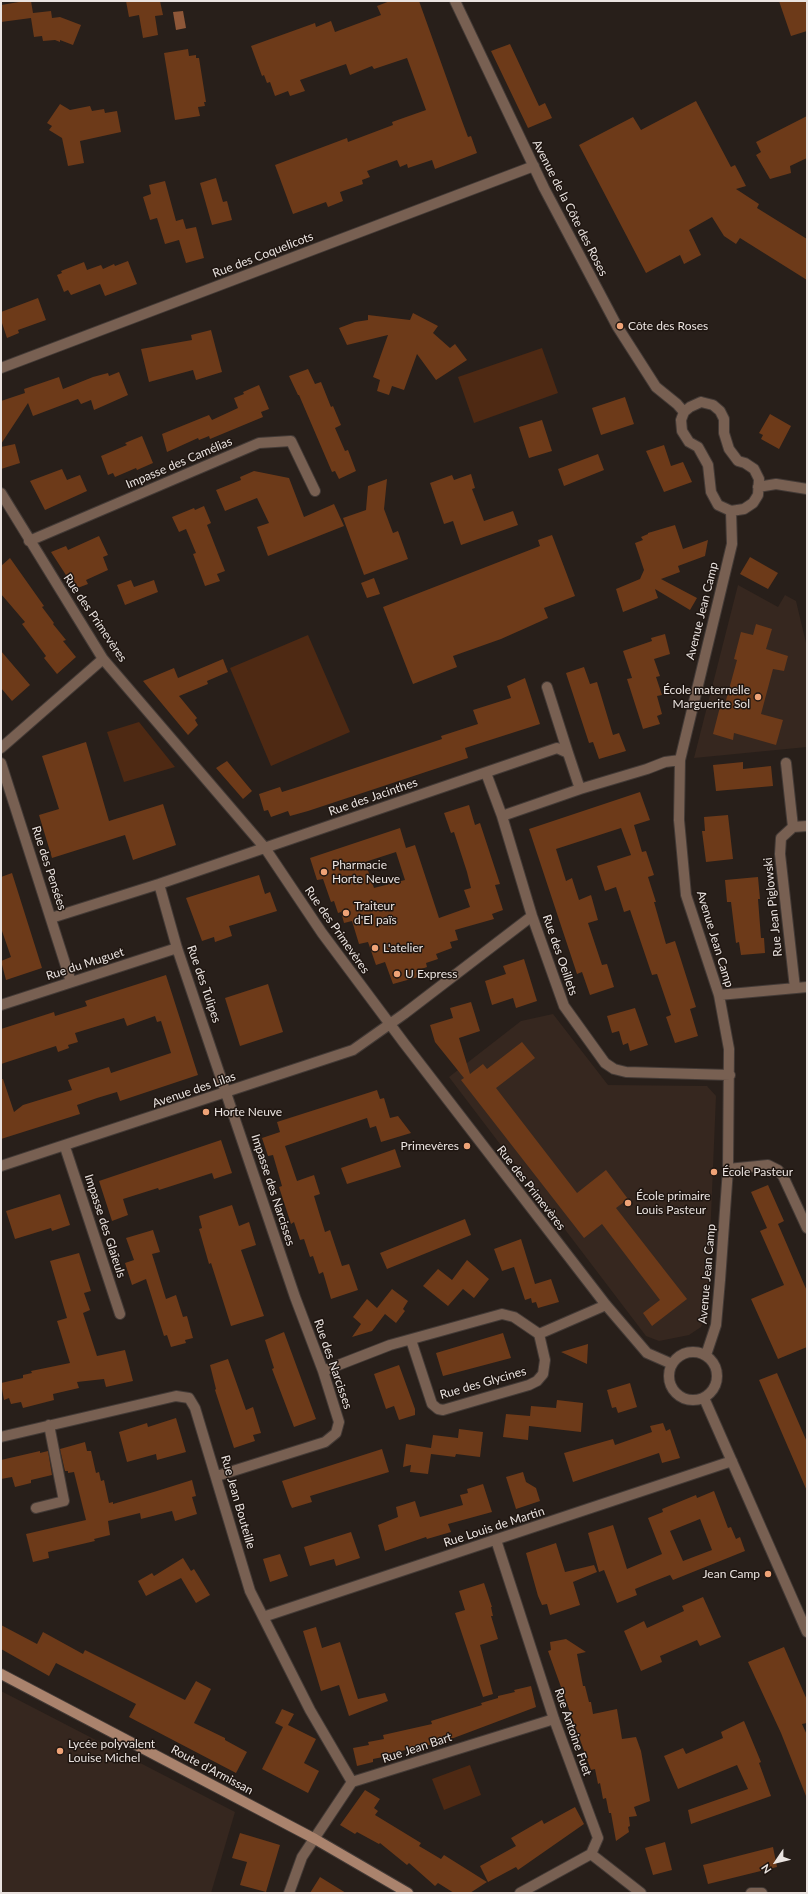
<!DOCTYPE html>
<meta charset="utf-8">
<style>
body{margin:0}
#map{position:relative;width:808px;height:1894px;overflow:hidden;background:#281f1a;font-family:Lato,sans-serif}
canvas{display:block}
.frame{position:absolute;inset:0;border:2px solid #eae3e0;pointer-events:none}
.north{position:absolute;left:756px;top:1842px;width:40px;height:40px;-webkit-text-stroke:3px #1f1611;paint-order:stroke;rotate:235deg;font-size:11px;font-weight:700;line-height:16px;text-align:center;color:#eae3e0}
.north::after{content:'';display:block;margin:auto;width:14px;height:18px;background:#eae3e0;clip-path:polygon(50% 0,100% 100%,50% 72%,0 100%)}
</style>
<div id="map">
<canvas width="808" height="1894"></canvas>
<div class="frame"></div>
<div class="north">N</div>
</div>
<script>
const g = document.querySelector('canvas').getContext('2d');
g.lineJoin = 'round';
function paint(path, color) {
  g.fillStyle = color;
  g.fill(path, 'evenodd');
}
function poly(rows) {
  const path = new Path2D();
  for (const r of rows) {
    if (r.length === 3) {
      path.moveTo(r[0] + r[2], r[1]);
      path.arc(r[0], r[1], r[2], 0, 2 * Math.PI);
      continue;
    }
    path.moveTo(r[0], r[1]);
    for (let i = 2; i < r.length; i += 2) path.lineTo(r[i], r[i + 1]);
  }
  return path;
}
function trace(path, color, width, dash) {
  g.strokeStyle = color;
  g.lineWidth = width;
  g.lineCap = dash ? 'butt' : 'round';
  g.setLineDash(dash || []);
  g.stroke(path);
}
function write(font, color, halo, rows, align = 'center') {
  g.font = font + ' Lato,sans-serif';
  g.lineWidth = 3;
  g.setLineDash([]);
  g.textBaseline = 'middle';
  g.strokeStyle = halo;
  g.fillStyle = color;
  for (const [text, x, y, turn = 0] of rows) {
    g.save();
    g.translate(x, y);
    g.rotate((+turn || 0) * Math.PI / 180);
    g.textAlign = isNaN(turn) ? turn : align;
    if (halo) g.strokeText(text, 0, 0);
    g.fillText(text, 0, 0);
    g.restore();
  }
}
paint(poly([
 [738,585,778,607,785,595,796,601,807,647,807,747,694,758],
 [553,1014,608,1085,707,1086,716,1096,707,1311,701,1327,689,1335,659,1341,646,1336,449,1077,521,1021],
 [1,1691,235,1812,211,1893,1,1893]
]), '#36271f');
paint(poly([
 [542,348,558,393,474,423,458,377],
 [308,635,350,732,271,766,230,668],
 [139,722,175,767,124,782,107,732],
 [470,1765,481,1795,444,1810,432,1779]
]), '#4e2913');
paint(poly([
 [183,11,186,28,176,30,173,12]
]), '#8e5738');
paint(poly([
 [25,1,31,1,33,13,51,11,52,18,60,17,81,25,73,45,60,40,60,42,55,40,43,41,42,36,34,37,31,18,1,22,1,5],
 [126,1,160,1,163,15,155,16,158,35,143,38,139,15,129,17],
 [390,1,419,1,462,121,468,137,471,136,477,153,435,169,432,160,408,168,407,164,400,167,397,160,367,171,370,177,362,180,363,184,340,192,343,201,328,207,326,202,293,214,275,165,347,138,348,142,393,125,392,122,426,110,407,58,374,69,372,66,350,75,346,64,300,80,305,91,290,96,288,91,275,96,270,82,267,83,264,75,262,76,251,46,315,23,316,27,331,21,335,32,381,15,377,6],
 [779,1,807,1,807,31,791,36],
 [510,44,539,106,545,103,552,118,528,128,491,51],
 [188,49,189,56,196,55,196,58,199,58,206,102,204,102,205,106,198,107,200,116,175,120,164,53],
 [696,101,731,167,735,165,746,186,736,189,759,204,757,208,807,239,807,280,740,238,736,244,724,236,712,217,689,230,701,255,684,264,680,255,646,273,579,145,633,117,641,130],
 [60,104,70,110,90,106,92,111,104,109,105,113,117,111,121,132,80,141,84,163,68,166,62,138,49,130,52,126,47,123],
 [807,116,807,158,790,166,791,173,770,179,756,155,761,152,756,142],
 [216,178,223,202,227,201,232,220,212,225,200,183],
 [165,181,176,221,183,219,186,229,196,227,204,258,186,263,179,240,165,244,157,218,150,220,143,197,151,194,149,185],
 [128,261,137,284,105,296,100,284,71,295,68,290,64,292,57,275,62,273,61,271,84,262,87,270,101,265,103,269,114,264,115,266],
 [38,298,46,320,18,330,19,333,7,338,1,320,1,312],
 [413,313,438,326,433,333,450,348,455,344,467,360,436,380,417,354,404,390,392,386,389,395,377,391,380,380,373,377,388,335,347,345,339,328,355,322,368,320,368,315,410,320],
 [211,330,222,372,196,380,193,370,149,382,141,349,192,340,191,335],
 [308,369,315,384,321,382,331,407,333,406,341,425,335,428,345,451,348,450,356,471,339,479,335,471,332,472,299,395,298,395,289,376],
 [119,372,128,395,94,410,91,400,81,404,78,399,33,416,28,403,1,444,1,401,25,393,24,389,59,377,63,389,93,377,108,373,109,376],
 [259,385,269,409,261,412,263,417,210,439,209,436,199,440,198,438,167,452,162,434,209,415,212,420,238,408,234,398,244,394,243,392],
 [625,397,634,424,601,435,592,408],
 [770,414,791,426,779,449,761,439,763,435,759,433],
 [542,420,552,451,529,458,519,427],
 [142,436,153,463,137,470,136,468,115,477,113,473,108,475,101,456,127,445,125,443],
 [15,444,20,463,1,469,1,447],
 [664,445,671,466,683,462,692,482,664,492,646,451],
 [598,454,604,470,564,486,558,469],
 [62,469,67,480,80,475,87,491,45,510,30,481],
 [254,471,289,478,304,517,334,504,344,526,268,556,257,527,269,523,257,498,225,511,216,490,241,480,240,477],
 [471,474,475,488,472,489,484,521,513,511,518,525,461,545,453,521,444,524,430,483,452,475,454,480],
 [387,479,384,509,393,533,398,531,408,559,364,575,343,518,366,510,368,486],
 [204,506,211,523,207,525,225,571,217,574,220,581,205,586,193,554,196,553,186,529,179,532,172,517,194,508,195,510],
 [675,525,683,549,708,540,705,556,678,566,680,572,661,579,697,598,690,610,655,589,658,598,623,612,616,589,640,579,644,570,635,543,643,540,641,537,648,534,648,533],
 [552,535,575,596,544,608,548,618,501,639,453,656,457,667,413,684,383,607,540,546,538,540],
 [99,536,108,555,103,557,108,570,86,580,88,584,75,589,51,552,66,546,68,550],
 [750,557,778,573,768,589,740,574],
 [10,558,44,606,42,607,54,623,53,624,66,640,63,641,76,657,57,674,44,658,46,656,22,624,25,622,1,594,1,566],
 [374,578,380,594,367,598,361,583],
 [131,580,134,587,154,580,158,592,125,605,117,585],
 [756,624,772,629,766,649,788,656,784,671,773,669,761,714,783,720,776,745,734,733,733,740,713,734,721,703,725,704,737,660,734,659,741,632,753,635],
 [665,634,670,654,654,659,660,676,656,677,662,695,657,696,662,714,657,716,660,724,643,729,627,679,632,678,623,651,652,641,651,638],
 [1,651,30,685,12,701,1,688],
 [223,659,228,672,207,681,208,684,179,696,197,718,195,720,198,725,188,735,143,681,174,668,178,678],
 [584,667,590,684,597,682,613,735,619,733,626,751,599,759,593,742,589,743,566,673],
 [525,678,540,724,465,748,468,758,308,811,290,816,288,811,271,817,268,810,264,811,259,794,280,787,282,792,301,786,442,739,441,736,478,724,473,710,511,698,507,686],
 [86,742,109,821,163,804,176,845,133,860,125,835,52,858,39,815,59,809,42,756],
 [227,761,252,791,243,799,216,768],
 [743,762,743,769,771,766,773,786,716,791,713,765],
 [640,792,650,820,634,825,642,852,646,851,654,875,648,877,656,902,654,902,666,944,675,941,696,1007,690,1009,698,1036,675,1043,666,1017,671,1015,657,974,652,975,630,910,624,912,616,887,605,891,597,866,631,855,621,828,556,849,566,881,572,878,579,900,591,895,598,920,588,923,602,965,607,964,614,987,590,995,582,972,577,974,529,829],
 [469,805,475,825,480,823,500,884,495,885,503,910,492,914,494,919,455,930,458,940,450,942,452,948,436,954,438,959,426,963,427,967,416,971,418,977,393,984,385,962,376,965,368,942,359,944,352,921,344,923,341,912,338,913,334,901,331,902,323,879,317,880,310,858,400,828,406,848,415,845,439,918,470,907,464,890,471,888,467,872,454,832,451,833,444,813],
 [396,852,405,880,374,888,365,862],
 [728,815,733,859,706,862,702,831,705,831,704,817],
 [12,873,42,968,6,980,1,961,11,957,1,928,1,877],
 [259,875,265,894,270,892,277,911,229,926,232,936,215,942,214,937,202,941,186,898],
 [758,877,760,899,758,899,761,938,764,938,765,953,741,955,739,942,736,943,731,902,727,902,725,880],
 [524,959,537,1001,516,1008,513,998,492,1005,485,981,506,974,503,966],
 [166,975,198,1075,120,1101,117,1092,97,1098,77,1105,80,1114,1,1139,1,1079,3,1079,14,1112,23,1105,72,1090,68,1080,109,1067,111,1073,171,1053,161,1021,157,1022,155,1016,127,1026,124,1018,75,1033,78,1042,68,1045,69,1048,58,1052,56,1046,1,1064,1,1029,54,1012,55,1016,87,1006,85,1001],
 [268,984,283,1032,240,1046,225,998],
 [471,1002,480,1031,459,1038,470,1074,483,1064,487,1069,522,1042,535,1058,496,1088,577,1193,606,1170,628,1199,616,1208,687,1299,652,1326,643,1313,660,1300,602,1224,584,1238,461,1080,464,1078,435,1042,430,1025,453,1018,450,1008],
 [635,1008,648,1045,630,1051,628,1043,623,1045,619,1031,612,1033,607,1016],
 [377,1090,380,1099,384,1098,390,1118,398,1116,411,1133,381,1142,376,1126,370,1128,367,1118,285,1146,297,1181,314,1175,320,1194,314,1196,325,1232,330,1230,342,1266,349,1264,358,1290,331,1299,323,1272,319,1274,313,1256,310,1257,304,1239,300,1240,294,1222,291,1224,279,1187,282,1186,273,1155,268,1156,262,1138,280,1132,277,1122],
 [221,1140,232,1173,214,1179,212,1173,159,1190,158,1188,123,1199,128,1215,112,1221,99,1181],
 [395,1149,401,1167,347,1184,341,1168],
 [768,1185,784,1221,778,1224,807,1291,807,1347,778,1359,751,1299,784,1285,760,1231,767,1228,751,1192],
 [60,1194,70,1225,52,1231,51,1228,15,1239,6,1211],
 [232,1205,239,1226,249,1222,256,1245,241,1250,264,1316,231,1326,211,1263,209,1264,199,1229,202,1228,199,1216],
 [465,1219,471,1235,387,1269,380,1253],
 [153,1230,160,1252,152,1254,166,1299,176,1295,183,1317,187,1316,193,1338,185,1340,186,1343,171,1347,167,1335,164,1336,146,1279,132,1285,125,1263,134,1260,126,1238],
 [521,1239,535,1284,551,1279,559,1302,538,1308,536,1302,532,1303,531,1298,525,1300,514,1267,502,1271,494,1249],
 [79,1253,91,1291,84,1293,90,1310,83,1313,97,1356,125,1350,133,1381,106,1387,104,1379,77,1382,79,1388,53,1394,54,1400,23,1408,21,1402,11,1404,9,1398,4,1400,1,1383,23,1378,23,1375,32,1373,31,1371,70,1363,57,1321,67,1318,50,1261],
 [467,1260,489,1279,474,1298,463,1289,448,1306,423,1286,438,1269,452,1280],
 [392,1289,408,1301,403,1309,405,1311,396,1323,385,1314,372,1331,352,1337,361,1324,353,1317,367,1299,377,1308],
 [284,1332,316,1419,294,1427,272,1369,274,1368,265,1340],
 [503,1333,511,1358,443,1376,436,1353],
 [588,1344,587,1364,561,1352],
 [228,1359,246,1410,253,1407,261,1433,253,1435,255,1441,234,1448,215,1390,216,1389,210,1365],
 [399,1365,415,1409,415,1415,399,1420,394,1406,386,1409,374,1374],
 [777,1373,807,1442,807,1491,759,1380],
 [630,1383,637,1407,618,1413,616,1407,612,1408,607,1390],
 [557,1400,583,1403,581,1432,529,1426,528,1440,503,1437,506,1414,530,1416,531,1406,556,1408],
 [176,1418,186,1452,157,1460,156,1454,127,1462,119,1432,147,1423,148,1427],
 [663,1423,666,1431,670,1429,680,1458,662,1463,659,1453,573,1482,564,1453,613,1439,615,1445,652,1432,650,1426],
 [459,1429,483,1432,480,1457,456,1454,455,1457,431,1454,428,1474,410,1472,411,1465,403,1467,406,1444,431,1448,433,1435,458,1438],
 [85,1442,87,1451,91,1451,96,1473,99,1472,101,1481,104,1480,109,1503,113,1502,113,1504,157,1491,192,1480,196,1496,192,1497,197,1514,175,1521,172,1511,141,1519,140,1513,108,1521,110,1535,94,1539,95,1541,48,1552,49,1558,33,1562,26,1534,86,1520,74,1472,68,1473,68,1471,65,1471,60,1449],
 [382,1449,389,1472,310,1496,312,1502,292,1508,290,1504,282,1481],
 [40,1451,40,1453,48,1451,52,1475,31,1480,31,1483,15,1487,12,1477,1,1479,1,1460],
 [523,1472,526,1482,536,1488,540,1501,516,1509,506,1477],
 [483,1484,492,1512,448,1524,451,1532,427,1539,426,1537,385,1551,378,1525,398,1517,396,1507,415,1501,420,1517,463,1505,460,1495,468,1493,467,1489],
 [714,1491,728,1528,731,1527,736,1539,740,1537,745,1551,673,1580,670,1575,652,1582,635,1589,637,1595,617,1603,604,1570,599,1572,588,1533,613,1525,627,1569,662,1554,648,1518,663,1512,662,1509,696,1495,697,1498],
 [700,1519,712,1550,683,1561,670,1531],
 [351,1532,360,1558,336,1566,334,1559,310,1566,304,1547],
 [556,1543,565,1572,594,1565,597,1572,573,1582,580,1605,550,1615,547,1604,542,1605,538,1596,526,1553],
 [280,1554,288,1576,270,1582,263,1559],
 [183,1558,191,1571,194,1569,210,1595,196,1603,181,1578,146,1596,138,1581,152,1573,154,1576],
 [484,1583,492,1607,491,1607,493,1616,491,1616,498,1639,480,1645,493,1694,483,1697,455,1613,465,1610,459,1591],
 [703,1597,721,1637,700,1646,697,1640,660,1656,662,1662,641,1671,624,1631,644,1621,647,1628,684,1611,682,1606],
 [1,1625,37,1644,43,1632,83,1654,85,1650,185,1700,196,1681,211,1689,194,1723,225,1738,225,1740,247,1752,236,1773,129,1717,136,1704,56,1663,49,1676,1,1649],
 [316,1627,322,1648,340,1642,358,1699,385,1693,388,1701,349,1716,339,1685,321,1691,303,1631],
 [566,1639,586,1652,577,1654,583,1686,585,1686,589,1702,591,1702,593,1714,617,1709,622,1739,636,1737,641,1751,650,1801,634,1807,637,1816,629,1817,630,1826,628,1827,629,1832,616,1841,611,1813,609,1813,606,1798,603,1799,600,1783,598,1784,595,1769,591,1770,548,1651,551,1650,550,1642],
 [784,1647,807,1700,807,1723,802,1724,807,1735,806,1796,781,1733,748,1662],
 [531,1686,536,1707,443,1742,387,1754,388,1756,373,1759,373,1762,357,1766,353,1748,369,1745,368,1742,384,1739,383,1735,432,1724,431,1721,482,1705,481,1703,498,1698,498,1696,515,1692,514,1690],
 [282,1709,294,1714,288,1725,316,1739,304,1763,319,1771,308,1793,262,1769,283,1727,275,1723],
 [744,1721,761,1762,759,1763,771,1796,691,1824,688,1810,748,1789,737,1765,678,1789,664,1756,683,1748,686,1754,723,1738,721,1732],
 [365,1790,380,1799,374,1808,378,1811,375,1815,421,1843,419,1846,441,1859,444,1855,487,1882,470,1893,454,1893,438,1883,435,1886,409,1863,407,1865,380,1843,379,1844,357,1832,355,1834,340,1825],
 [575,1807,584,1824,518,1870,516,1867,488,1882,480,1866,516,1846,511,1838,542,1820,544,1824],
 [240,1833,280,1845,266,1892,240,1885,247,1862,232,1858],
 [665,1842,672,1870,653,1875,645,1848],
 [773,1847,777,1867,708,1884,703,1865],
 [320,1877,346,1893,310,1893]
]), '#6d3a19');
const street = poly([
 [455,1,544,188,617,326,656,387,677,404,684,412],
 [1,368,534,166],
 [701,402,713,405,720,411,724,419,724,433,729,449,738,461,745,463,754,469,759,479,758,495,753,503,744,509,731,511,718,505,711,492,708,465,698,447,689,442,682,431,681,420,684,412,690,407,701,402],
 [758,487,776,484,807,489],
 [1,493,103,659,265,848,322,933,404,1043,606,1305,647,1353,672,1364],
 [29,541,259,443,291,441,315,491],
 [547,687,568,753],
 [1,748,103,659],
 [1,763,71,982],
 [786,763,793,827],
 [486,773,502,816,532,916,564,1006,605,1063,614,1069,626,1072,730,1075],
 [502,816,580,789],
 [159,884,177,948,295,1297,323,1371,339,1422,336,1433,325,1442,217,1476],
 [51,918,159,884,557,748,568,753,580,789,647,769,665,762,680,760],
 [795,988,780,854,781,838,793,827,807,826],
 [719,995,807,987],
 [1,1005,177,948],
 [65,1147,120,1314],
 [1,1166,353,1050,404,1014,532,916],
 [728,1169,768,1165,778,1170,783,1176,807,1228],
 [411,1340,432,1404,438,1409,443,1410,529,1385,537,1381,543,1374,545,1360,539,1334],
 [693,1376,24],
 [706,1355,716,1325,720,1280,728,1169,729,1049,719,995,686,895,679,820,680,760,732,544,731,511],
 [323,1371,390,1345,502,1314,514,1317,539,1334,606,1305],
 [704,1398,807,1632],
 [1,1437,176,1396,189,1398,195,1408,250,1591,310,1710,352,1782],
 [36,1508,64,1501,49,1425],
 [496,1540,554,1719,598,1838,591,1854,520,1893],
 [263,1617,732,1461],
 [591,1854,641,1893],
 [289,1893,302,1857,352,1782,554,1719],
 [751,1893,762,1893]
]);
const secondary = poly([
 [1,1674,315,1839,408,1893]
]);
trace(street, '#433a36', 12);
trace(secondary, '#433a36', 12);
trace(street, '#786052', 10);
trace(secondary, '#aa836d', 10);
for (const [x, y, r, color] of [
 [620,326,4,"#efa377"],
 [758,697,4,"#efa377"],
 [324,872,4,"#efa377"],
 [346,913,4,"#efa377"],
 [375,948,4,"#efa377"],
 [397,974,4,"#efa377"],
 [206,1112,4,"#efa377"],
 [467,1146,4,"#efa377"],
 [714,1172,4,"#efa377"],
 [628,1203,4,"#efa377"],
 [768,1574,4,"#efa377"],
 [60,1751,4,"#efa377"]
]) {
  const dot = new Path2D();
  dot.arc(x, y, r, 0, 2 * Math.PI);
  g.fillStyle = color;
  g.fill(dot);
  trace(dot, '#1f1611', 1.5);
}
write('12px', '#eae3e0', '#1f1611', [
 ["Avenue de la Côte des Roses",570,208,63],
 ["Rue des Coquelicots",263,255,-21],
 ["Impasse des Camélias",179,463,-23],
 ["Avenue Jean Camp",702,611,-76],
 ["Rue des Primevères",95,618,56],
 ["Rue des Jacinthes",373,797,-19],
 ["Rue des Pensées",49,868,72],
 ["Rue Jean Piglowski",773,907,-96],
 ["Rue des Primevères",337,930,55],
 ["Avenue Jean Camp",715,939,73],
 ["Rue des Oeillets",560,955,71],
 ["Rue du Muguet",85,964,-18],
 ["Rue des Tulipes",204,984,71],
 ["Avenue des Lilas",194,1090,-19],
 ["Rue des Primevères",531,1188,52],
 ["Impasse des Narcisses",273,1190,72],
 ["Impasse des Glaïeuls",105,1226,72],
 ["Avenue Jean Camp",707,1274,-85],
 ["Rue des Narcisses",333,1364,71],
 ["Rue des Glycines",483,1383,-16],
 ["Rue Jean Bouteille",238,1502,74],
 ["Rue Louis de Martin",494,1527,-18],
 ["Rue Antoine Fuet",573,1732,71],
 ["Rue Jean Bart",417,1748,-18],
 ["Route d'Armissan",212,1770,28]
]);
write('12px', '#eae3e0', '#1f1611', [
 ["Côte des Roses",628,326],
 ["École maternelle",750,690,"right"],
 ["Marguerite Sol",750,704,"right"],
 ["Pharmacie",332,865],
 ["Horte Neuve",332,879],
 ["Traiteur",354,906],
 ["d'El païs",354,920],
 ["L'atelier",383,948],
 ["U Express",405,974],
 ["Horte Neuve",214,1112],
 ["Primevères",459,1146,"right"],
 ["École Pasteur",722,1172],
 ["École primaire",636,1196],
 ["Louis Pasteur",636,1210],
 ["Jean Camp",760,1574,"right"],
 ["Lycée polyvalent",68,1744],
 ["Louise Michel",68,1758]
], 'left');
</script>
